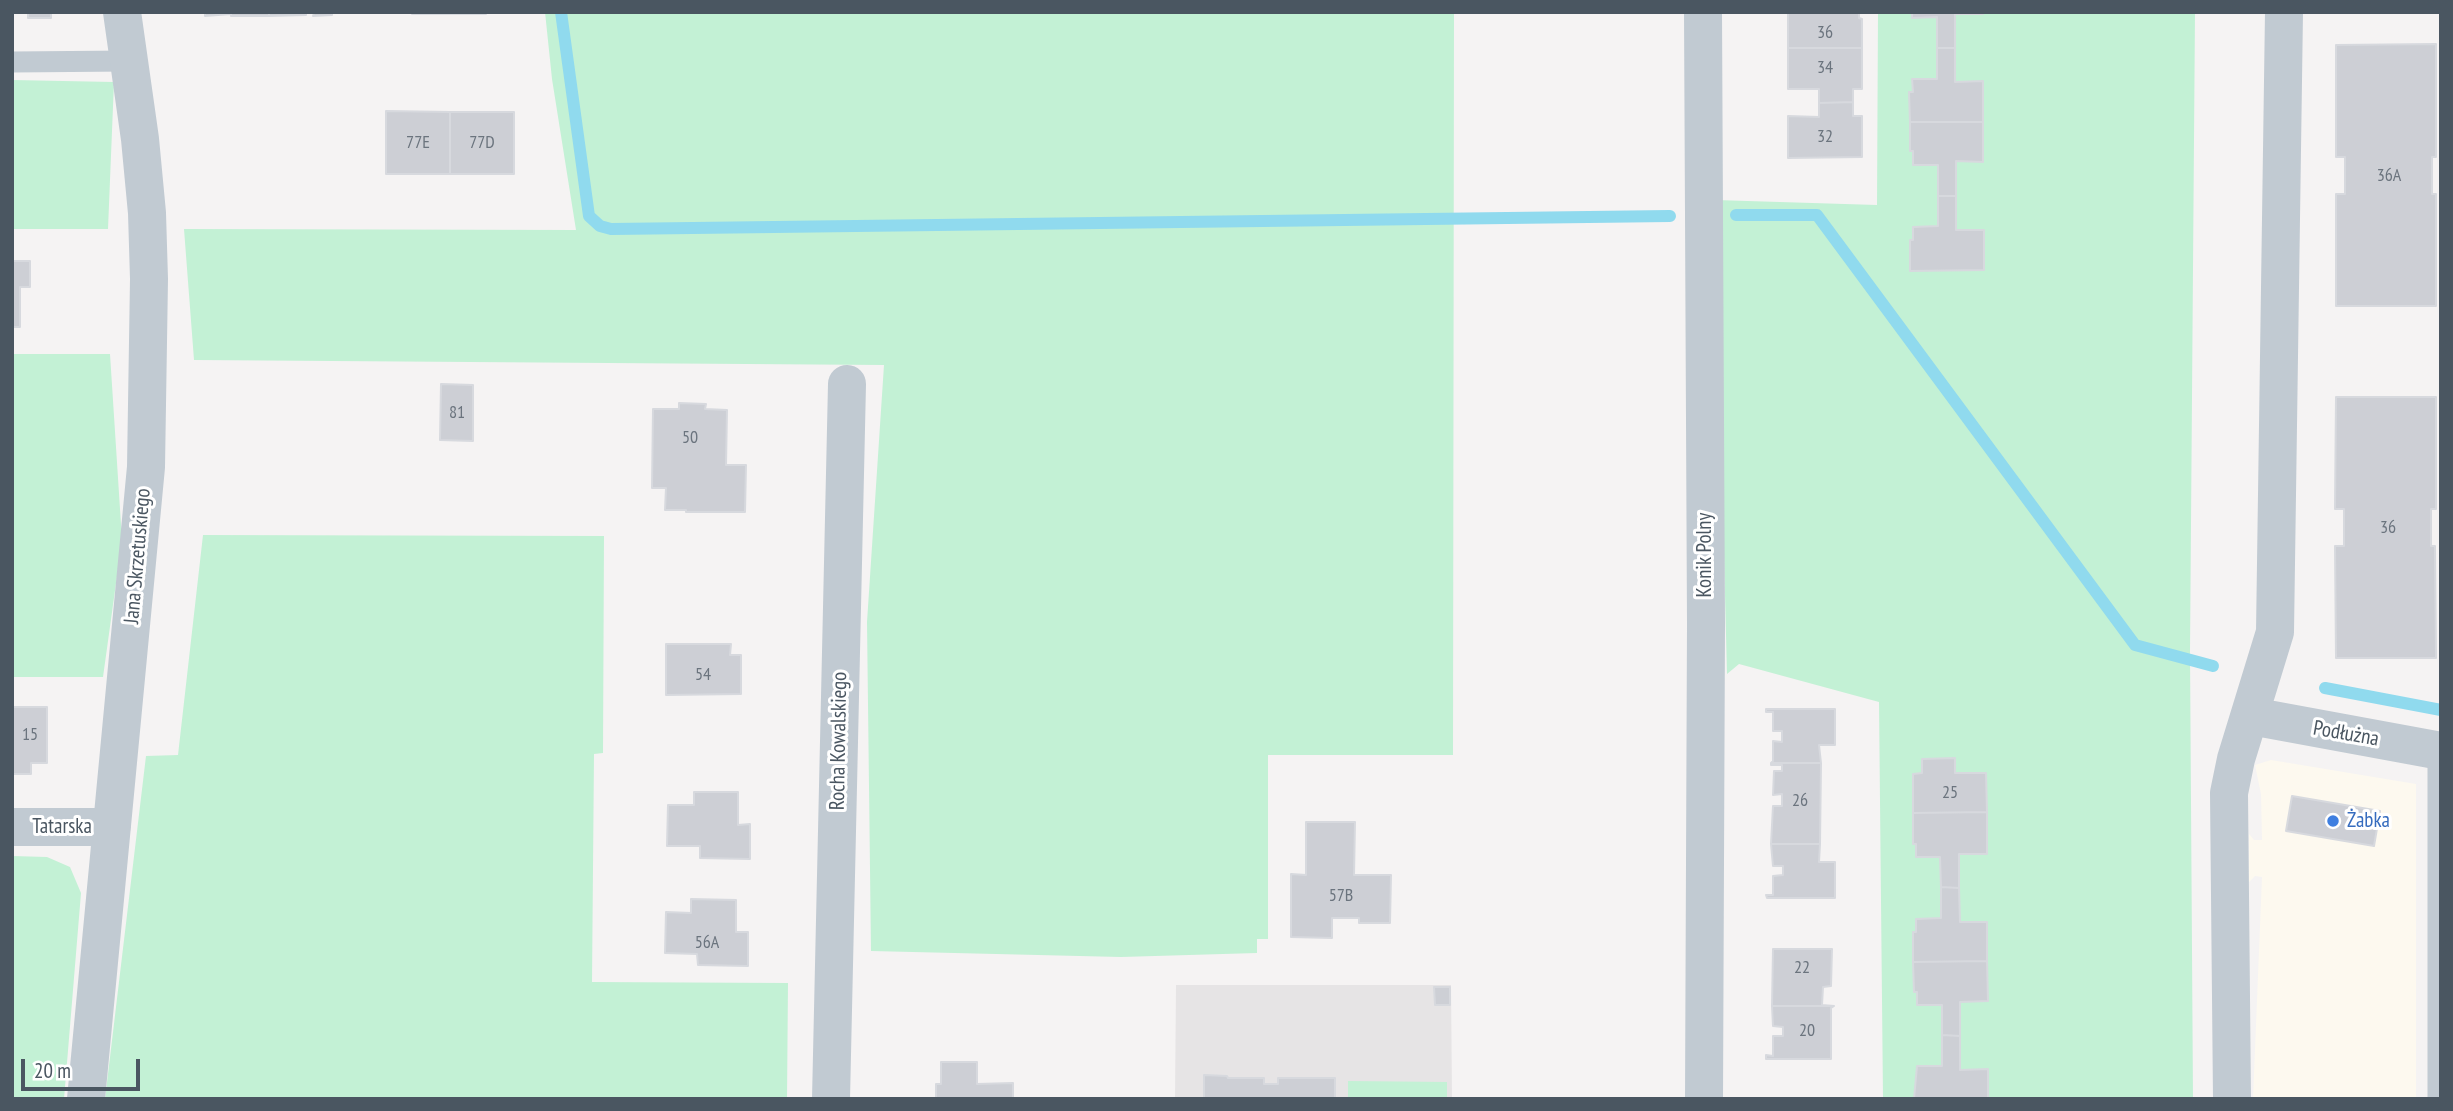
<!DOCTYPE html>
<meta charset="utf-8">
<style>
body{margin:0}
#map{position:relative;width:2453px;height:1111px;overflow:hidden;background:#f5f3f3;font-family:"PT Sans Narrow",sans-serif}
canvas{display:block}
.frame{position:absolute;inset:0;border:14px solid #4a5661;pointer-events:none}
.scale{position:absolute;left:21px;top:1059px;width:119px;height:32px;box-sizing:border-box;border:4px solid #4a5661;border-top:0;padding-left:9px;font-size:21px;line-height:24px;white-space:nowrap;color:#4a5661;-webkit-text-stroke:5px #fff;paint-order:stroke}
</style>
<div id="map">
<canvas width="2453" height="1111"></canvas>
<div class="frame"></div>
<div class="scale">20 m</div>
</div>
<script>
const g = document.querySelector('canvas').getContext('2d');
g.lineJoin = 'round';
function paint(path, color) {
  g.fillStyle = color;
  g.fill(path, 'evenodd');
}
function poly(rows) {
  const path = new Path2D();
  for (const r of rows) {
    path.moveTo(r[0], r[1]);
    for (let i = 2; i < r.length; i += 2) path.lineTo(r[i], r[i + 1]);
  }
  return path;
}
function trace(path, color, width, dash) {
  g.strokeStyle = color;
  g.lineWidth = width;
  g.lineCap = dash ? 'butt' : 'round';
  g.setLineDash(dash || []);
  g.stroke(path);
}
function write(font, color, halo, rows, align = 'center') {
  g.font = font + ' "PT Sans Narrow",sans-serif';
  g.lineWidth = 6;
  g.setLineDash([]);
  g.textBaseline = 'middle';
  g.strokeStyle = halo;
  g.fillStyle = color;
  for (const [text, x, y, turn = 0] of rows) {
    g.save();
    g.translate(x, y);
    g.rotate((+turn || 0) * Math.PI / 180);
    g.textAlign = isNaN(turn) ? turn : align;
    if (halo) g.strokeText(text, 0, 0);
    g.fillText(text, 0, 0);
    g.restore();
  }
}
paint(poly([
 [2271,760,2416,784,2416,1099,2253,1099,2262,877,2255,876,2249,882,2249,834,2254,840,2262,840,2261,794,2255,765]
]), '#fdf9ef');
paint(poly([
 [1176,985,1451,985,1452,1099,1175,1099]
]), '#e6e4e5');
paint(poly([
 [545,12,1454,12,1453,755,1268,755,1268,939,1257,939,1257,953,1121,957,871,951,867,622,884,365,194,360,184,229,576,230,552,79],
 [1878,12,2195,12,2190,652,2193,1099,1883,1099,1879,702,1739,664,1727,674,1715,200,1877,205],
 [12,80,114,82,108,229,12,229],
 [12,354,110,354,122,540,103,677,12,677],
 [203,535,604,536,603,753,594,754,592,982,788,983,787,1099,105,1099,146,756,178,755],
 [12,856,47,857,70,867,81,893,64,1099,12,1099],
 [1348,1081,1447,1082,1447,1099,1348,1099]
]), '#c3f1d5');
trace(poly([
 [561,12,589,216,600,226,611,229,1670,216],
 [1736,215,1817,215,2135,645,2213,666],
 [2325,688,2441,710]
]), '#90daee', 12);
const building = poly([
 [28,12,51,12,51,18,28,18,28,12],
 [205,12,269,12,269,16,231,16,231,14,205,16,205,12],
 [269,12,332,12,332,15,313,16,314,13,306,13,306,15,269,16,269,12],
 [412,12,449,12,449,14,412,14,412,12],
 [449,12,486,12,486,14,449,14,449,12],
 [1788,12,1859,12,1859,18,1862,19,1862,48,1788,48,1788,12],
 [1912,12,1983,12,1983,14,1955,14,1955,48,1937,48,1937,17,1912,18,1912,12],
 [2436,44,2436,157,2432,157,2432,194,2436,194,2436,306,2336,306,2336,194,2345,194,2345,157,2336,157,2336,45,2436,44],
 [1788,48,1862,48,1862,89,1853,89,1853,102,1819,103,1819,89,1788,89,1788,48],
 [1937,48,1955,48,1955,82,1983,81,1983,122,1910,122,1909,92,1913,92,1912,79,1937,79,1937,48],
 [1853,102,1853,116,1862,116,1862,157,1788,158,1788,116,1819,117,1819,103,1853,102],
 [386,111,450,112,450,174,386,174,386,111],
 [450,112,514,112,514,174,450,174,450,112],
 [1910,122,1983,122,1983,162,1956,161,1956,196,1938,196,1938,165,1913,165,1913,151,1910,151,1910,122],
 [1938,196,1956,196,1956,230,1984,230,1984,270,1910,271,1910,240,1913,240,1913,227,1938,226,1938,196],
 [12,261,30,261,30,287,20,287,20,327,12,327,12,261],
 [441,384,473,385,473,441,440,440,441,384],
 [2336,397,2436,397,2436,509,2431,509,2431,546,2435,546,2436,658,2336,658,2335,546,2344,546,2344,509,2335,509,2336,397],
 [679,403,706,404,705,409,727,410,726,465,746,465,745,512,686,512,686,510,665,510,666,488,652,488,653,409,679,409,679,403],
 [666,644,731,644,730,655,741,655,741,694,666,695,666,644],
 [12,707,47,707,47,763,31,763,31,774,12,774,12,707],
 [1766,709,1835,709,1835,745,1819,745,1821,763,1771,763,1773,761,1773,741,1782,742,1782,731,1773,731,1773,712,1766,712,1766,709],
 [1955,758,1955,773,1986,773,1987,812,1913,813,1913,774,1922,773,1922,759,1955,758],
 [1771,763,1821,763,1820,844,1771,844,1773,806,1782,806,1782,794,1773,795,1774,771,1782,771,1782,765,1771,765,1771,763],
 [694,792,738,792,738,825,750,824,750,859,700,858,700,846,667,846,668,805,694,805,694,792],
 [2292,796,2380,811,2374,846,2286,831,2292,796],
 [1987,812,1987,854,1959,854,1959,888,1941,887,1940,857,1916,857,1916,844,1913,844,1913,813,1987,812],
 [1306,822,1355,822,1354,875,1391,875,1390,923,1359,923,1359,918,1332,918,1332,938,1291,937,1291,874,1306,875,1306,822],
 [1771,844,1820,844,1819,862,1835,862,1835,898,1767,898,1766,895,1773,895,1773,876,1783,875,1783,866,1773,866,1771,844],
 [1941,887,1959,888,1960,922,1987,922,1987,961,1913,962,1913,932,1916,932,1916,919,1941,918,1941,887],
 [691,899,736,900,736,932,748,932,748,966,698,965,697,954,665,953,666,912,691,913,691,899],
 [1773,949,1832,949,1831,986,1823,987,1822,1005,1834,1006,1772,1006,1773,949],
 [1987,961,1988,1001,1960,1002,1960,1036,1942,1035,1942,1005,1917,1005,1917,992,1914,992,1913,962,1987,961],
 [1434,987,1450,987,1450,1005,1435,1005,1434,987],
 [1772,1006,1834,1006,1831,1008,1831,1059,1766,1059,1766,1055,1773,1056,1773,1036,1783,1036,1783,1027,1773,1026,1772,1006],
 [1942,1035,1960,1036,1960,1070,1988,1069,1988,1099,1914,1099,1917,1066,1942,1066,1942,1035],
 [941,1062,977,1062,977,1084,1013,1083,1013,1099,936,1099,936,1084,941,1084,941,1062],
 [1204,1075,1227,1076,1228,1078,1264,1078,1264,1084,1278,1084,1278,1078,1335,1078,1335,1099,1204,1099,1204,1075]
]);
paint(building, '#cdcfd5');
trace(building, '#d7d9de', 2);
trace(poly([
 [12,62,129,61],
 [2438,750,2438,1099]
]), '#c1cad2', 21);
trace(poly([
 [1703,12,1706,624,1704,1099],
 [2251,716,2441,751],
 [12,827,112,827],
 [86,1099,146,467,149,279,147,213,140,139,122,12],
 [831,1099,847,384],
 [2232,1099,2229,793,2236,759,2275,632,2284,12]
]), '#c1cad2', 38);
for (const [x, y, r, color] of [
 [2333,821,7,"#3f7fe0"]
]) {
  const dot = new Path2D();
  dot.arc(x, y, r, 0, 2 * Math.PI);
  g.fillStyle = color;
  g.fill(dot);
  trace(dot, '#fff', 2.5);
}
write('18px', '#6b747e', null, [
 ["36",1825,33],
 ["34",1825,68],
 ["32",1825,137],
 ["77E",418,143],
 ["77D",482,143],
 ["36A",2389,176],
 ["81",457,413],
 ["50",690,438],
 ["36",2388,528],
 ["54",703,675],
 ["15",30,735],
 ["25",1950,793],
 ["26",1800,801],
 ["57B",1341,896],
 ["56A",707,943],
 ["22",1802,968],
 ["20",1807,1031]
]);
write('21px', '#4a5661', '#fff', [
 ["Konik Polny",1705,555,-90],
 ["Jana Skrzetuskiego",138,556,-85],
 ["Podłużna",2346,734,10],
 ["Rocha Kowalskiego",839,741,-89],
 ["Tatarska",62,827]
]);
write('21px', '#366cbe', '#fff', [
 ["Żabka",2347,821]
], 'left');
</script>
